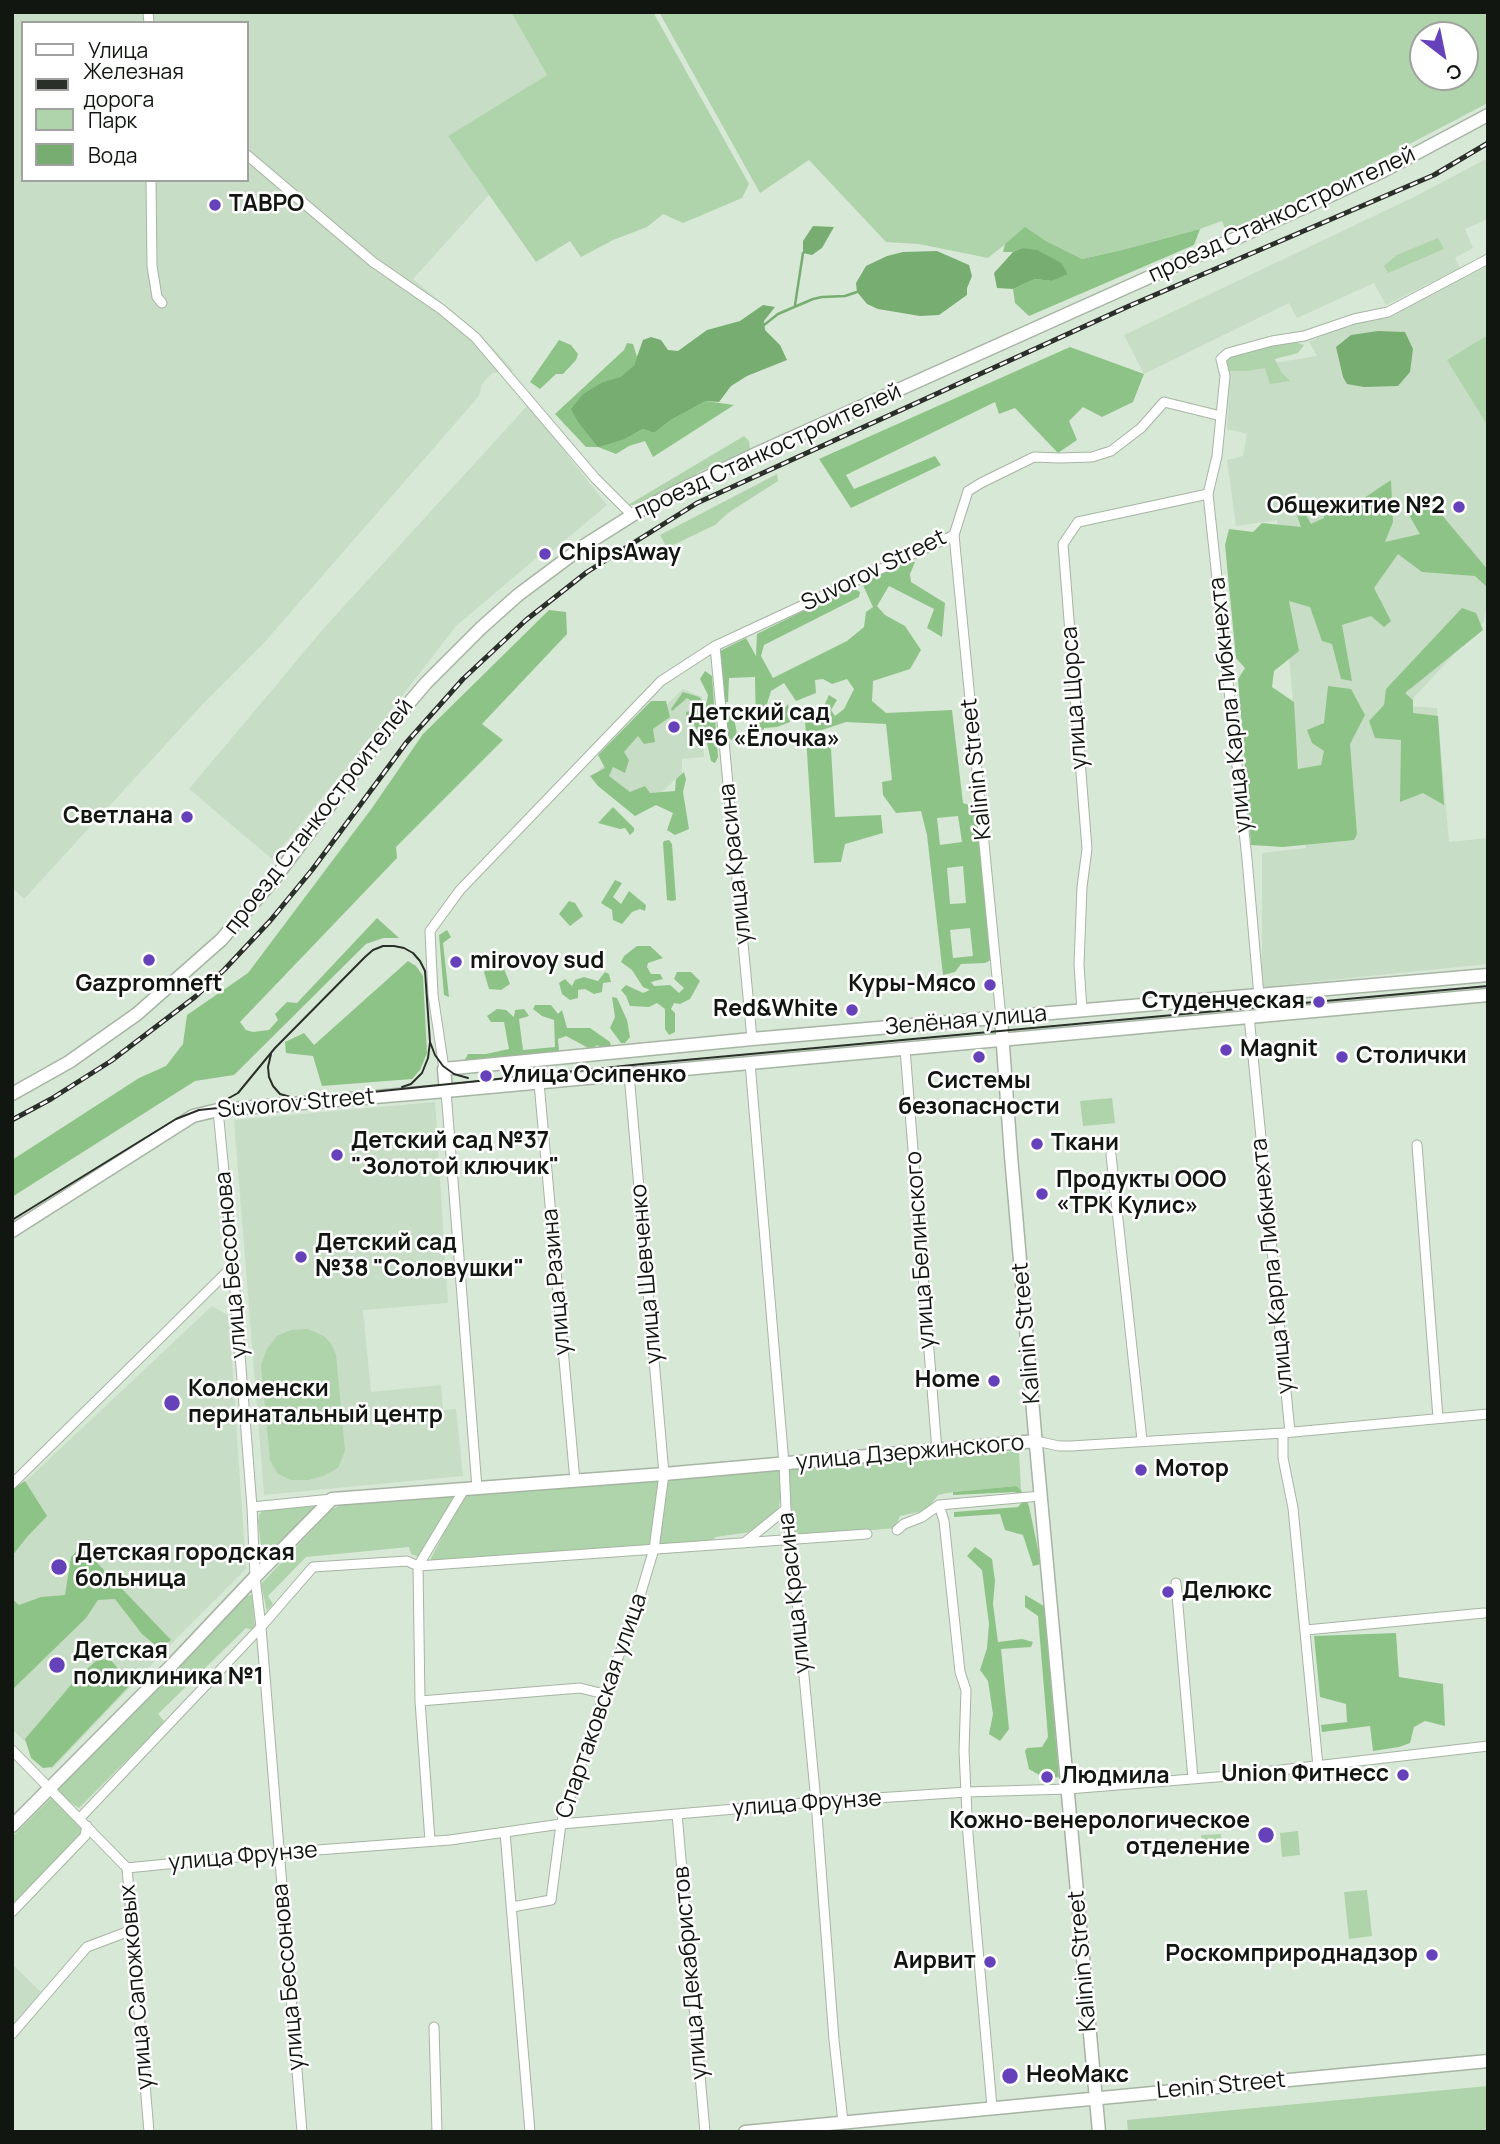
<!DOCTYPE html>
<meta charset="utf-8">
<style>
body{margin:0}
#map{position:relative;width:1500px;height:2144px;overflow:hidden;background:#d8e8d6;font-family:Manrope,sans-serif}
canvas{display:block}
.frame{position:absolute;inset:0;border:14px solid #111610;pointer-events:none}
.legend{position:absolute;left:21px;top:21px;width:228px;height:161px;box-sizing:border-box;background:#fff;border:2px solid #a0a29f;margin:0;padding:9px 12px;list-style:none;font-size:21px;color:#111610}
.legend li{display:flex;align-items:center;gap:14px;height:35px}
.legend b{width:35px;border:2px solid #a0a29f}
.north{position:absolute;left:1409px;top:21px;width:70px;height:70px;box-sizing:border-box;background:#fff;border:2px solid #a0a29f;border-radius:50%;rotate:148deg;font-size:19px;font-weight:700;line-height:28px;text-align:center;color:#111610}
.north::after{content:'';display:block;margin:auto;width:24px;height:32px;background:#6541ba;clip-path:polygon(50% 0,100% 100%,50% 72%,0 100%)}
</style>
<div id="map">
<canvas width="1500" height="2144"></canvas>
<div class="frame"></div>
<ul class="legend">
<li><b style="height:9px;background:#fff"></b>Улица</li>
<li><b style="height:9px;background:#2a3029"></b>Железная дорога</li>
<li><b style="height:19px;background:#afd3aa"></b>Парк</li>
<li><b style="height:19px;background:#78ad72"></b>Вода</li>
</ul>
<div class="north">С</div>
</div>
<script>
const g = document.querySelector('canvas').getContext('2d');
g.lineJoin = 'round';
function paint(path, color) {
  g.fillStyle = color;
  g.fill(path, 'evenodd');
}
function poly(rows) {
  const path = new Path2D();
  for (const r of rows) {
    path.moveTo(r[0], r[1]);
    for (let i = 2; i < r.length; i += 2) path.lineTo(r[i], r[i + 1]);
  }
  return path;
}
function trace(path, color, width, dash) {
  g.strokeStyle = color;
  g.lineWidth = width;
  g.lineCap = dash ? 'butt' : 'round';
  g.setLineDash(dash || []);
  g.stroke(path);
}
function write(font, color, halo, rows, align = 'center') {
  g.font = font + ' Manrope,sans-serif';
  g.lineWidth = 5;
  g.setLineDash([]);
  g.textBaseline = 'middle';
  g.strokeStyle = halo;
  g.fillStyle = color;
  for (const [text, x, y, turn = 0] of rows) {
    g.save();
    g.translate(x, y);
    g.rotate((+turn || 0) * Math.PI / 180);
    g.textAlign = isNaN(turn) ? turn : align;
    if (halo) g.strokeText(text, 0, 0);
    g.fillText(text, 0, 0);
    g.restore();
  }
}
paint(poly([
 [12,12,511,12,547,75,448,136,489,195,413,279,481,335,514,371,492,373,482,384,479,396,263,644,201,706,24,899,12,887],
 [23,23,247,23,247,180,23,180],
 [1488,158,1488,219,1465,229,1473,248,1455,258,1460,268,1386,305,1374,283,1297,318,1289,303,1144,374,1124,335,1416,196],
 [1488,266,1488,610,1485,613,1484,622,1406,706,1437,708,1449,842,1488,838,1488,964,1262,987,1262,853,1306,848,1277,520,1236,526,1227,460,1243,456,1247,434,1227,429,1230,370,1317,356,1309,341,1316,339,1319,334,1390,314],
 [528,405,607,505,544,558,540,555,456,626,344,771,272,859,189,789,324,628],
 [683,689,702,697,704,757,682,759,682,773,642,811,599,770],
 [435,1102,448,1303,363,1310,371,1392,441,1385,443,1410,456,1409,463,1476,264,1495,234,1120],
 [212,1306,229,1316,246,1569,174,1641,52,1769,12,1729,12,1494],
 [12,1964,41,1992,12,2026]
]), '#c8ddc5');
paint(poly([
 [511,12,653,12,749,184,742,198,683,223,663,214,647,227,613,240,581,257,570,241,536,262,448,136,547,75],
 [659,12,1488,12,1488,103,1325,188,1227,233,1222,221,1200,229,1122,250,1082,259,1046,241,1025,228,988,258,919,244,886,242,809,160,760,193],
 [1423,35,1465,35,1465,77,1423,77],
 [1438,238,1444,249,1388,273,1384,266,1397,255],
 [1488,335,1488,426,1447,360],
 [1292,341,1304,345,1298,353,1275,359,1281,372,1290,381,1270,384,1265,368,1245,371,1228,371,1226,367,1229,355,1242,354,1270,344],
 [744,436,749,441,750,449,699,472,682,483,662,490,653,497,635,505,628,505],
 [777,474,778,481,728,513,715,525,667,548,660,535],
 [1112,1098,1115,1123,1083,1126,1080,1101],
 [308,1329,324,1336,332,1345,336,1355,345,1451,338,1468,323,1476,308,1480,291,1480,278,1474,270,1460,261,1365,267,1349,277,1336,291,1330],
 [1019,1451,1021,1490,1016,1486,953,1492,938,1495,927,1510,900,1516,895,1528,795,1537,790,1514,789,1470],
 [779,1471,781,1488,779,1507,770,1519,751,1532,716,1537,712,1540,428,1564,464,1495],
 [456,1494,419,1557,411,1554,409,1547,306,1557,268,1596,273,1604,267,1611,261,1584,332,1509,344,1504],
 [318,1506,263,1562,258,1522,259,1515,262,1511,266,1510],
 [252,1595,255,1628,254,1630,246,1628,158,1714,165,1722,79,1808,62,1797,57,1792,58,1788,241,1596],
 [53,1796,83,1827,80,1837,12,1906,12,1837],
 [1298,1831,1300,1855,1282,1857,1280,1833],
 [1221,1834,1222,1850,1203,1852,1201,1835],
 [1367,1890,1372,1936,1349,1939,1344,1892],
 [1488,2086,1488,2132,1128,2132,1127,2120]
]), '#afd3aa');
paint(poly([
 [1025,227,1046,241,1082,259,1122,250,1200,229,1194,245,1029,316,1015,303,1013,289,1035,279,1052,281,1068,273,1022,248,1013,252,1003,252,1005,244],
 [559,340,571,345,578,354,576,360,563,374,556,374,540,389,530,382],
 [627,343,633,344,637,357,634,365,621,378,603,382,625,439,643,429,654,433,671,420,706,401,734,405,653,457,645,441,629,446,616,454,598,447,586,447,555,414,624,350],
 [1070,347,1144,374,1133,402,1102,417,1083,407,1069,421,1077,440,1058,453,1015,408,999,414,995,402,846,475,854,489,935,456,941,465,851,508,819,459],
 [1391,480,1393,522,1385,542,1420,534,1409,515,1411,502,1436,508,1488,570,1488,588,1475,576,1422,572,1398,554,1374,588,1391,621,1384,627,1371,616,1342,625,1352,681,1341,679,1332,644,1322,641,1310,607,1289,601,1299,651,1274,671,1272,687,1294,702,1298,769,1321,765,1324,751,1312,743,1307,730,1324,723,1328,686,1351,689,1365,715,1350,744,1357,834,1354,840,1283,847,1251,845,1238,679,1245,668,1236,658,1225,545,1229,529,1253,532,1262,523,1301,527,1296,512,1305,513,1311,524,1324,518,1325,499,1332,498,1340,514],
 [904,560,915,562,910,574,911,582,945,603,942,637,927,628,934,609,889,586,877,606,885,615,905,626,921,650,910,669,873,681,872,701,886,713,952,710,963,803,978,808,995,958,985,963,961,964,955,972,943,975,927,835,921,811,896,813,883,795,882,782,892,780,886,724,846,722,822,730,817,737,831,749,835,817,881,815,883,833,845,844,841,862,814,863,805,721,822,710,829,695,837,700,831,710,835,716,844,709,854,689,847,679,832,684,823,679,815,680,816,693,796,701,784,683,771,691,766,707,778,716,788,704,790,722,777,727,764,728,759,737,733,741,724,735,726,710,733,712,737,734,756,732,755,677,729,678,728,702,723,702,718,667,720,651,746,638,756,656,757,634,851,587,860,592,859,597,764,645,761,656,773,678,847,641,864,627,866,612,873,607,862,583],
 [958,816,962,842,940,845,937,818],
 [963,866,966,903,950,904,947,868],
 [970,928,973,956,953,958,950,930],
 [1462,608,1476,613,1483,630,1405,693,1413,700,1413,713,1438,716,1444,805,1423,793,1400,802,1401,740,1375,738,1369,721,1384,705,1386,689],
 [549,610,566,612,567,634,482,724,503,740,396,847,397,858,240,1022,246,1030,253,1032,269,1030,278,1020,275,1014,287,1002,297,1003,377,918,399,938,383,938,366,944,234,1075,195,1081,12,1197,12,1160,139,1078,166,1066,183,1044,187,1015,248,973,372,808,423,734],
 [705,671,712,676,718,757,715,763,711,761,705,734,698,732,693,722,686,723,686,712,695,710,696,704,687,698,672,711,671,709,683,692,699,697,706,705,708,695,700,679],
 [651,701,666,701,670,717,653,729,655,742,644,744,638,736,624,752,629,760,625,773,613,767,609,776,630,792,645,786,650,793,675,791,676,779,684,772,686,779,683,792,689,829,675,835,667,830,673,813,656,805,635,816,598,786,590,776,605,768,598,755],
 [613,807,634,828,634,831,630,835,625,828,620,829,598,823],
 [669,840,672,844,676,900,672,901,667,900,663,843,664,841],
 [615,880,622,883,613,897,621,904,629,891,646,905,645,911,640,909,632,912,622,924,613,920,612,910,601,903],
 [569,901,575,903,583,916,570,926,559,914],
 [447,930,451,937,443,943,449,997,444,995,439,935],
 [637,946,650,946,663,958,648,963,647,967,651,974,660,974,663,979,651,982,654,986,670,985,679,993,684,988,674,979,677,972,691,972,700,981,690,999,680,1004,674,1003,671,1009,675,1013,675,1032,669,1035,665,1029,665,1009,657,1003,649,1007,630,1006,626,996,621,990,626,985,643,993,650,990,643,987,632,970,621,962,624,956],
 [408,961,416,966,423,976,427,1053,420,1070,412,1079,322,1086,313,1056,286,1053,285,1042,304,1033,314,1045],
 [491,965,503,966,510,984,501,990,489,989,484,972],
 [605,972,609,974,611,982,603,983,602,992,594,994,585,989,578,990,578,998,570,1000,562,994,559,983,565,979,572,986,575,980,584,977,598,981],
 [612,997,617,998,627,1020,630,1037,625,1043,621,1043,610,1028,615,1017],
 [535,1005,551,1005,558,1014,562,1010,567,1028,590,1028,610,1042,612,1050,608,1053,597,1045,592,1050,566,1036,558,1039,559,1050,550,1057,461,1067,468,1054,486,1054,509,1049,504,1022,491,1022,487,1016,497,1009,506,1010,514,1017,515,1010,524,1009,529,1016,519,1019,523,1050,555,1047,554,1020,542,1016,533,1009],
 [25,1481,47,1516,27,1537,12,1556,12,1492,14,1488],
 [1016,1486,1021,1490,1029,1506,1041,1564,1033,1566,1023,1535,1005,1530,1000,1514,954,1517,954,1512,1018,1507,1023,1501,1015,1492,953,1495,953,1492],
 [81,1546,171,1640,160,1649,142,1634,115,1599,98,1600,86,1618,12,1690,12,1599,19,1605,41,1597,65,1595,71,1557],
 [975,1547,992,1559,995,1581,993,1604,998,1642,1022,1639,1033,1642,1031,1647,1001,1649,1009,1729,1000,1741,989,1734,993,1714,988,1681,980,1670,987,1648,989,1624,982,1570,967,1556],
 [1025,1595,1044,1606,1059,1777,1046,1779,1029,1769,1025,1751,1027,1748,1042,1747,1048,1737,1038,1616,1025,1607],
 [1396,1633,1399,1677,1443,1684,1445,1726,1425,1721,1414,1727,1410,1743,1399,1747,1373,1751,1370,1726,1322,1732,1321,1725,1347,1722,1346,1704,1320,1697,1314,1636],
 [110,1659,131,1684,52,1767,43,1768,31,1758,25,1739,76,1679,97,1660]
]), '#8ec387');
paint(poly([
 [813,226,834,227,822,248,812,255,803,253,803,241],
 [1022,248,1037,250,1061,263,1068,274,1052,281,1035,279,1013,289,997,288,994,273,1013,252],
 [937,251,969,265,972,276,967,288,967,295,939,315,920,316,878,309,867,304,857,292,856,283,866,266,887,256,903,252],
 [763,305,775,307,764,321,765,330,780,345,787,360,747,376,731,386,719,402,706,401,671,420,654,433,643,429,625,439,598,447,578,422,571,409,583,394,603,382,621,377,634,365,643,340,651,337,661,340,668,350,678,351,707,330,740,321],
 [1378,331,1405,332,1413,349,1410,372,1398,386,1364,387,1347,384,1343,377,1336,347,1351,335]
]), '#78ad72');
trace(poly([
 [795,305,803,253],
 [764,325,778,314,813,299,822,297,845,296,857,292]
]), '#78ad72', 2.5);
const street = poly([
 [148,12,149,23],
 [247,155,373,262,441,309,475,337,595,478,632,515],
 [151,180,152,266,157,297,162,303],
 [715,646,752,1039],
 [1259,996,1247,859,1208,494,1217,456,1225,376,1221,359,1228,353,1272,341,1304,336,1354,319,1388,312,1488,259],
 [1082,1011,1079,964,1082,887,1087,849,1063,544,1078,522,1208,494],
 [1249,1016,1290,1432],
 [1001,1018,954,535,968,491,981,483,1034,457,1060,458,1092,457,1111,451,1141,428,1164,402,1221,416],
 [905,1049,937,1451],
 [750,1063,784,1464,786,1509,791,1539,816,1802,834,2040,843,2122],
 [444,1069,433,995,430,931,460,890,661,681,715,646,954,535],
 [539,1083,575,1481],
 [446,1091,477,1488],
 [218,1110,233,1266,252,1507,255,1577,261,1627,302,2132],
 [1417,1145,1438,1418],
 [1111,1155,1142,1440],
 [1283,1433,1283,1458,1293,1508,1318,1766],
 [1036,1441,1059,1446,1071,1446,1283,1433,1488,1414],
 [12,1484,233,1266],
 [252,1507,332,1499],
 [897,1530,904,1524,922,1517,939,1505],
 [744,1543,786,1509],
 [1176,1583,1193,1779],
 [1306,1630,1484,1613],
 [420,1701,580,1688,604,1694],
 [12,1750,127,1868,149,2132],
 [677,1814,705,2132],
 [80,1818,261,1627,313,1567,407,1561,418,1566,867,1534],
 [505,1832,530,2132],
 [430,1841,420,1701,418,1566,465,1488],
 [127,1868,278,1853,450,1840,561,1824,816,1802,967,1792,1068,1789,1229,1776,1488,1746],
 [512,1907,551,1900,561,1824,604,1694,633,1619,654,1549,664,1474,629,1074],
 [12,1912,85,1836,87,1826],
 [434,2027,437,2132],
 [12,2034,87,1947,132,1930],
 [992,2107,968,1835,964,1751,966,1690,960,1672,944,1521,939,1505,1041,1496]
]);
const secondary = poly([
 [1001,1018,1011,1156,1035,1434,1099,2132],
 [446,1091,444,1069,752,1039,1488,975],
 [12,1094,69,1062,137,1014,221,940,275,878,391,724,426,683,481,628,518,595,585,545,639,511,672,494,760,452,1312,204,1383,171,1488,115],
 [12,1231,193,1116,218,1110,446,1091,1488,995],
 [12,1826,171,1666,255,1577,332,1499,664,1474,1036,1441],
 [745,2132,1488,2061]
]);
trace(street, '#a6b5a3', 11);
trace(secondary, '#a6b5a3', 15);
trace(street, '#fff', 9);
trace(secondary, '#fff', 12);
trace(poly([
 [430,1042,435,1055,443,1066,454,1074,468,1078],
 [271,1054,268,1067,269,1077,273,1086,280,1094,294,1098],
 [220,1103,238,1093,275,1048,365,957,373,950,383,946,394,946,404,948,413,953,420,961,425,971,430,1042,428,1058,422,1073,411,1084,402,1087],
 [12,1220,176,1119,199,1110,642,1064,1488,986]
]), '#2a3029', 2);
const rail = poly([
 [12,1120,51,1099,111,1061,195,997,224,970,270,921,312,870,406,743,463,679,526,620,587,572,697,503,1129,306,1434,175,1488,143]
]);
trace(rail, '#2a3029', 5);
trace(rail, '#fff', 2.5, [8]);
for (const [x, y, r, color] of [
 [215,205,7,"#6541ba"],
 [1459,507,7,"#6541ba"],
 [545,554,7,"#6541ba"],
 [674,727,7,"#6541ba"],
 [187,817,7,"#6541ba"],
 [149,960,7,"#6541ba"],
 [456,962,7,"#6541ba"],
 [990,985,7,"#6541ba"],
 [1319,1002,7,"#6541ba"],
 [852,1010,7,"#6541ba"],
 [1226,1050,7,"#6541ba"],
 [979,1057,7,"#6541ba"],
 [1342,1057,7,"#6541ba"],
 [486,1076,7,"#6541ba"],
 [1037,1144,7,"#6541ba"],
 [337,1155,7,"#6541ba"],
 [1042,1194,7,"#6541ba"],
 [301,1257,7,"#6541ba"],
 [994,1381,7,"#6541ba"],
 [172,1403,9,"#6541ba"],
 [1141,1470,7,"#6541ba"],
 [59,1567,9,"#6541ba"],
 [1168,1592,7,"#6541ba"],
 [57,1665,9,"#6541ba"],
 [1403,1775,7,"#6541ba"],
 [1047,1777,7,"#6541ba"],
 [1266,1835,9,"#6541ba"],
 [1432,1955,7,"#6541ba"],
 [990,1962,7,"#6541ba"],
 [1010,2076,9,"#6541ba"]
]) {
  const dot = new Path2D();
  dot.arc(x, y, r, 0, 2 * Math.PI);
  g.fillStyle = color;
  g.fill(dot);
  trace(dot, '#fff', 2.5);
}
write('bold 23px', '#111610', '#fff', [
 ["ТАВРО",229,205],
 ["Общежитие №2",1445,507,"right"],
 ["ChipsAway",559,554],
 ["Детский сад",688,714],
 ["№6 «Ёлочка»",688,740],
 ["Светлана",173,817,"right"],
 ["mirovoy sud",470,962],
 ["Gazpromneft",149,985,"center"],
 ["Куры-Мясо",976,985,"right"],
 ["Студенческая",1305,1002,"right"],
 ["Red&White",838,1010,"right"],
 ["Magnit",1240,1050],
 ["Столички",1356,1057],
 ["Улица Осипенко",500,1076],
 ["Системы",979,1082,"center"],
 ["безопасности",979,1108,"center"],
 ["Детский сад №37",351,1142],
 ["\"Золотой ключик\"",351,1168],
 ["Ткани",1051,1144],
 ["Продукты ООО",1056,1181],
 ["«ТРК Кулис»",1056,1207],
 ["Детский сад",315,1244],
 ["№38 \"Соловушки\"",315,1270],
 ["Home",980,1381,"right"],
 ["Коломенски",188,1390],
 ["перинатальный центр",188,1416],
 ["Мотор",1155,1470],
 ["Детская городская",75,1554],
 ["больница",75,1580],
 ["Делюкс",1182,1592],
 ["Детская",73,1652],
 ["поликлиника №1",73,1678],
 ["Union Фитнесс",1389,1775,"right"],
 ["Людмила",1061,1777],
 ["Кожно-венерологическое",1250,1822,"right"],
 ["отделение",1250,1848,"right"],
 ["Роскомприроднадзор",1418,1955,"right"],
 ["Аирвит",976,1962,"right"],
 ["НеоМакс",1026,2076]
], 'left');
write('23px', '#111610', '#fff', [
 ["проезд Станкостроителей",1282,215,-25],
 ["проезд Станкостроителей",768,452,-25],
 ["Suvorov Street",874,571,-26],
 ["улица Щорса",1075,698,-94],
 ["улица Карла Либкнехта",1231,705,-96],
 ["Kalinin Street",977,769,-96],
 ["проезд Станкостроителей",319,817,-52],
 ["улица Красина",736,864,-96],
 ["Зелёная улица",966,1021,-5],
 ["Suvorov Street",296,1104,-5],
 ["улица Белинского",921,1250,-94],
 ["улица Бессонова",232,1265,-95],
 ["улица Карла Либкнехта",1273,1266,-96],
 ["улица Шевченко",647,1274,-95],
 ["улица Разина",557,1282,-95],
 ["Kalinin Street",1027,1333,-95],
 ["улица Дзержинского",910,1453,-5],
 ["улица Красина",795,1593,-96],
 ["Спартаковская улица",602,1706,-71],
 ["улица Фрунзе",807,1804,-4],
 ["улица Фрунзе",243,1857,-5],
 ["Kalinin Street",1083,1961,-95],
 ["улица Декабристов",691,1973,-95],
 ["улица Бессонова",289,1977,-95],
 ["улица Сапожковых",137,1987,-95],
 ["Lenin Street",1221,2086,-5]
]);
</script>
